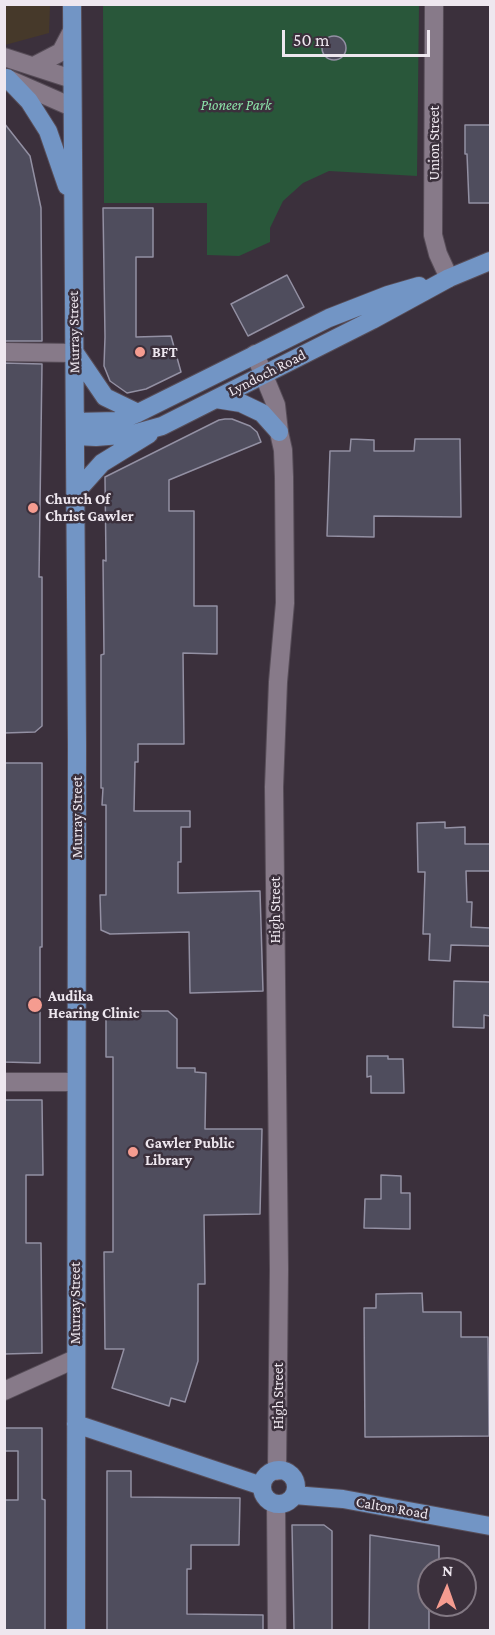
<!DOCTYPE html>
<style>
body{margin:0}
#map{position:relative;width:495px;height:1635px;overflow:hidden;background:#3b303c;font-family:"Crimson Pro",serif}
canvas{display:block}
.frame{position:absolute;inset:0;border:6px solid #eee7ef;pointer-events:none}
.north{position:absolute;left:417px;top:1557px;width:60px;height:60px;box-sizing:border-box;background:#3b303c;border:2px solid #837984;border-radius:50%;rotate:2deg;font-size:16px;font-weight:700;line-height:24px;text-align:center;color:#eee7ef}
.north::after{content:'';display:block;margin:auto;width:21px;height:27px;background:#f59c90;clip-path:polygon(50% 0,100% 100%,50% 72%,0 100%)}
.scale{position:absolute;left:282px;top:30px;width:148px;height:27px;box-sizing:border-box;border:3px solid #eee7ef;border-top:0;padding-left:8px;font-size:18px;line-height:21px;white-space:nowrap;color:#eee7ef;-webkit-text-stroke:4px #3b303c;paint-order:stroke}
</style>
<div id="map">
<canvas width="495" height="1635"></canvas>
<div class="frame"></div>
<div class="north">N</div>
<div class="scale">50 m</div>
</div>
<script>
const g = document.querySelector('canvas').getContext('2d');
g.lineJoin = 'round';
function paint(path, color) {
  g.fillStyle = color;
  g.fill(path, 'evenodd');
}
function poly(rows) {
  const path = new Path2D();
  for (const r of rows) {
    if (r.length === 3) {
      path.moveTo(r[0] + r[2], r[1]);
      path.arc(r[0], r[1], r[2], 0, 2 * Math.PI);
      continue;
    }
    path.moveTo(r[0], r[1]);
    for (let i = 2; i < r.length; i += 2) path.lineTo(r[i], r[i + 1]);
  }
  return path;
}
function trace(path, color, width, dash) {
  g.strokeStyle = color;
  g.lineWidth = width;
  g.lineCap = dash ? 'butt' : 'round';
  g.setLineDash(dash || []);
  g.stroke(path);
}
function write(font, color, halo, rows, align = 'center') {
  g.font = font + ' "Crimson Pro",serif';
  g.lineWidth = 5;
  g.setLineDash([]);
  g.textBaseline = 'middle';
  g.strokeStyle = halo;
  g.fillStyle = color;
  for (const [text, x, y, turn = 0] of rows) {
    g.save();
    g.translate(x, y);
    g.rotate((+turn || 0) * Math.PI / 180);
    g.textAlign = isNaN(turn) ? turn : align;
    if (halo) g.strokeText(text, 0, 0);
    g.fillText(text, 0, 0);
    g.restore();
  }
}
paint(poly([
 [5,4,50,5,49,33,5,45]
]), '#46392a');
paint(poly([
 [103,5,419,5,417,176,329,171,303,183,283,201,270,228,270,242,239,256,207,255,207,203,104,203]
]), '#29573a');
const building = poly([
 [334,48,12],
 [4,123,30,156,41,208,42,341,4,341,4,123],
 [465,125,490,125,490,203,469,203,467,154,465,154,465,125],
 [103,208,153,208,153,257,136,257,136,337,171,336,181,372,146,389,127,393,110,381,104,366,105,337,103,208],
 [287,275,304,307,248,336,231,304,287,275],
 [4,363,42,364,39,577,42,577,42,726,35,732,4,733,4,363],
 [225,419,232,419,250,426,257,432,261,442,169,480,169,511,194,511,194,606,217,606,217,654,183,653,184,744,138,744,138,762,135,762,134,811,190,811,190,827,181,827,181,862,178,862,178,893,260,891,263,991,190,993,189,932,110,934,101,930,100,895,106,895,106,805,102,805,103,788,101,788,101,655,104,654,103,560,106,561,105,477,219,420,225,419],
 [351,439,374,440,374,451,414,451,415,439,460,439,461,517,374,516,374,537,327,536,330,451,350,451,351,439],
 [4,763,42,763,42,947,40,947,40,1063,4,1062,4,763],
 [445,822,445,828,465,827,465,844,490,844,490,871,466,871,467,902,472,902,471,927,490,928,490,946,451,945,450,961,429,960,430,934,423,934,425,872,418,872,417,823,445,822],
 [454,981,490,982,490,1016,484,1015,484,1028,453,1027,454,981],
 [115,1011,168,1011,177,1019,177,1068,195,1068,195,1072,206,1073,205,1129,262,1129,260,1214,204,1215,205,1284,198,1284,198,1361,185,1402,171,1398,169,1406,112,1388,124,1349,105,1349,104,1252,113,1252,113,1057,106,1057,106,1019,115,1011],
 [367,1056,388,1056,388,1059,403,1059,404,1093,371,1093,371,1076,367,1077,367,1056],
 [4,1100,42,1100,43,1175,26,1175,26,1243,41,1243,42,1353,4,1354,4,1100],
 [381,1175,401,1176,401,1193,410,1193,410,1229,364,1228,365,1199,381,1199,381,1175],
 [422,1293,423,1312,461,1312,461,1337,488,1337,489,1436,365,1437,364,1308,376,1308,376,1294,422,1293],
 [4,1428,42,1428,42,1499,45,1500,45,1630,4,1630,4,1500,18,1500,18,1451,4,1451,4,1428],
 [107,1471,131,1471,131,1497,240,1498,239,1545,191,1545,191,1569,187,1569,187,1614,263,1615,263,1630,107,1630,107,1471],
 [292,1525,324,1525,332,1531,332,1630,294,1630,292,1525],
 [370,1535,439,1546,439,1569,429,1569,429,1630,369,1630,370,1535]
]);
paint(building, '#4f4d5d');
trace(building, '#9390a3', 1.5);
const minor = poly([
 [434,4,433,235,438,254,449,278],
 [4,57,72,79],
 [34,66,61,52,72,31],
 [8,79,72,107],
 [4,352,75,353],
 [255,354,276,405,279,432,283,450,284,477,285,603,278,682,274,787,279,1269,277,1471],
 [4,1082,76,1082],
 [4,1391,75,1359],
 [276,1504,277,1630]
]);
const major = poly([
 [72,4,77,745,76,1630],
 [7,78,29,101,48,131,67,186],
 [75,353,105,397,138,413],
 [216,399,241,403,262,413,279,432],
 [75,422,117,421,138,413,329,318,388,295,419,286],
 [75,436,96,437,133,434,162,426,372,320,449,278,490,261],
 [76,492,102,463,149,434],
 [76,1424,262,1486],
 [279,1487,17],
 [294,1495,343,1499,490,1526]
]);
trace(minor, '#574d58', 20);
trace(major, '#574d58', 20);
trace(minor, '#877a89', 18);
trace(major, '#7295c5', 18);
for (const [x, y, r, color] of [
 [140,352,6,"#f59c90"],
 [33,508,6,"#f59c90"],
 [35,1005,8,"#f59c90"],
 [133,1152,6,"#f59c90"]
]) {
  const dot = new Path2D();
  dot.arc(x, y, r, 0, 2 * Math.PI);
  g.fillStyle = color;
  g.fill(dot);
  trace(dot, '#3b303c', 2);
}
write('italic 15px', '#8be1a8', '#3b303c', [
 ["Pioneer Park",236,105]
]);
write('15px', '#eee7ef', '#3b303c', [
 ["Union Street",434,143,-90],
 ["Murray Street",74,332,-91],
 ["Lyndoch Road",267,373,-27],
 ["Murray Street",77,817,-90],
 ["High Street",275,910,-90],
 ["Murray Street",75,1303,-90],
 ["High Street",278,1396,-90],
 ["Calton Road",392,1508,10]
]);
write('bold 15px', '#eee7ef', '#3b303c', [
 ["BFT",152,352],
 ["Church Of",45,499],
 ["Christ Gawler",45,516],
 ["Audika",48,996],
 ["Hearing Clinic",48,1013],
 ["Gawler Public",145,1143],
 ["Library",145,1160]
], 'left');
</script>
